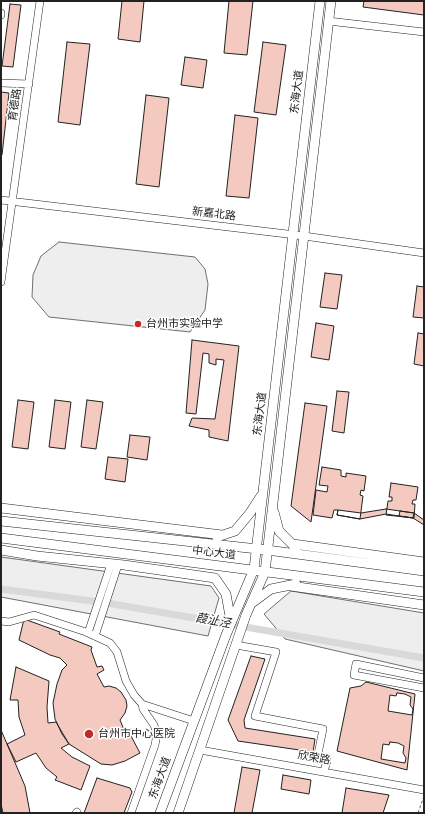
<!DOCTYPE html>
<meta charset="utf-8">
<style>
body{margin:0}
#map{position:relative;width:425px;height:814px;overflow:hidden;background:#fff;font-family:"Noto Sans",sans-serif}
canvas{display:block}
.frame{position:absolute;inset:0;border:2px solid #222;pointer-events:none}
</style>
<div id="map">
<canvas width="425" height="814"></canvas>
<div class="frame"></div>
</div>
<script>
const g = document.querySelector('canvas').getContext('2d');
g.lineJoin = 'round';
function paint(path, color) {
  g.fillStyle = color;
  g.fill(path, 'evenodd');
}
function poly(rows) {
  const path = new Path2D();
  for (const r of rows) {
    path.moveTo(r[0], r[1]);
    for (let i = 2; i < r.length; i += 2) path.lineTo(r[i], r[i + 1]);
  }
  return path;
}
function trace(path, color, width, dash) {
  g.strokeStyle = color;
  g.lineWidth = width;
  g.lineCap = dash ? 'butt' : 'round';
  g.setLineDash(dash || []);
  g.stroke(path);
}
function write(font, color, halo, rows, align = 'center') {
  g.font = font + ' "Noto Sans","Noto Sans SC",sans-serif';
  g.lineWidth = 3;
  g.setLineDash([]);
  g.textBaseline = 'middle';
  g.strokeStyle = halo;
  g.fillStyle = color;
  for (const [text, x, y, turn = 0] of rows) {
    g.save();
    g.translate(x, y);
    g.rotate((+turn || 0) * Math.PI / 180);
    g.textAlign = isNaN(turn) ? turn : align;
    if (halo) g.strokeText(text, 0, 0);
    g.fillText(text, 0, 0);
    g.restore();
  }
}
const green = poly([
 [59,242,195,257,205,269,208,284,205,310,190,332,49,317,32,297,33,275,41,256,59,242],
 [1,557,211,586,219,598,208,636,1,597,1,557],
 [291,591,424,613,424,671,285,639,264,614,291,591]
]);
paint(green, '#eee');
trace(green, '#6f6f6f', 1);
trace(poly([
 [1,589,107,603,424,658]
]), '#d9d9d9', 7);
const building = poly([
 [122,1,144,1,140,42,118,39,122,1],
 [229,1,253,1,247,55,224,53,229,1],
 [364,1,424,1,424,15,363,7,364,1],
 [10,4,21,5,13,67,2,66,10,4],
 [67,42,90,44,80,125,58,122,67,42],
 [263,42,286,45,276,115,254,112,263,42],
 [185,57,207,60,203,88,181,85,185,57],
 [1,92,9,93,2,155,1,155,1,92],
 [146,95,169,98,159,187,136,184,146,95],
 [235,115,258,118,249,198,226,196,235,115],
 [325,273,342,275,337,309,320,307,325,273],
 [417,286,424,287,424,318,413,317,417,286],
 [316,323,334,326,329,360,311,357,316,323],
 [418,333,424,334,424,366,414,364,418,333],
 [192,340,239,346,228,441,209,437,209,430,189,426,192,418,215,419,224,360,216,359,216,365,209,363,209,354,203,353,196,414,186,413,192,340],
 [337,391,349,392,344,433,332,431,337,391],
 [18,400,34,402,28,449,12,447,18,400],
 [55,400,71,402,65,449,49,447,55,400],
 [87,400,103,402,96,449,81,447,87,400],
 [305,403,327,406,311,522,291,506,305,403],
 [130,435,150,437,147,460,127,457,130,435],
 [108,457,128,459,125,482,105,479,108,457],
 [322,467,341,470,341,476,346,477,346,473,366,476,364,491,361,490,360,495,363,496,360,519,337,515,338,510,334,510,332,518,313,515,316,490,327,492,328,486,319,485,322,467],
 [391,483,418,487,416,500,413,500,412,504,415,504,414,518,386,515,388,501,392,501,392,497,389,497,391,483],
 [386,509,414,513,413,518,386,514,360,519,337,515,338,510,361,513,386,509],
 [400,511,414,513,424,520,424,525,413,518,399,516,400,511],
 [24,619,60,632,59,634,92,647,91,650,97,667,102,666,104,670,97,674,104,687,109,686,116,688,121,692,126,700,127,706,125,713,120,720,125,732,132,729,134,733,131,736,140,753,125,761,112,765,101,764,69,744,62,734,55,719,53,703,57,684,62,670,67,665,60,658,50,655,19,640,24,619],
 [251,656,265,659,244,720,245,728,315,739,313,752,238,741,228,720,251,656],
 [16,667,49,681,47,707,48,723,56,722,69,744,61,748,72,757,90,766,81,790,55,780,57,777,46,768,36,753,16,762,7,744,25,735,19,717,18,700,10,700,16,667],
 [366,682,415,694,407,770,337,751,350,688,361,686,366,682],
 [397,693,405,694,411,697,410,705,413,709,412,715,388,711,390,695,396,696,397,693],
 [1,730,25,786,30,813,3,813,1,804,1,730],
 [390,742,398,743,404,746,403,753,406,758,405,763,381,759,383,744,389,745,390,742],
 [242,767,260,770,252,813,234,813,242,767],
 [283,775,311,780,309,794,281,789,283,775],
 [97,778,130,788,132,792,124,813,84,813,97,778],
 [346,788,389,795,383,813,342,813,346,788]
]);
paint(building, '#f3c9c0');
trace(building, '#222', 1);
const minor = poly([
 [1,13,1,15],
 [328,21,424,32],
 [1,83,29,84],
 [1,200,304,236,424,253],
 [1,282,40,1],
 [1,621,9,622,34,615,86,632,110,643,117,652,126,681,134,695,142,704,194,721],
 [88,633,111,564],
 [95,636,118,565],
 [236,645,276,652,255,716,323,729,317,759,327,761,324,771],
 [424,678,356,664,354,675,424,688],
 [200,750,424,790],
 [76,813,77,812],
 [131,813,155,745,157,734,154,725,143,709,142,704]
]);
const major = poly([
 [1,508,222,535],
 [274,512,279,531,296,548],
 [1,521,267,550,424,571],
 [217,537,235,531,250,513,261,496],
 [1,538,424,592],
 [293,544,424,562],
 [1,550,37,556,124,565,215,578,226,594,231,622],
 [291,586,424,605],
 [252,603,271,589,296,584],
 [160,813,226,635,254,569,320,1],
 [178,813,246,615,265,572,331,1]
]);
trace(minor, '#222', 8);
trace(major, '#222', 10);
trace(poly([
 [160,774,165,760],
 [418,813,424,796]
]), '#646464', 1, [3, 2]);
trace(minor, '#fff', 7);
trace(major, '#fff', 9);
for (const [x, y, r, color] of [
 [138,324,4,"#c62828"],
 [89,734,5,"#c62828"]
]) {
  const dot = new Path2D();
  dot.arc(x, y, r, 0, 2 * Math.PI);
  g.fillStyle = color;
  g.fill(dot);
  trace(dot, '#fff', 1.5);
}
write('11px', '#222', '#fff', [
 ["东海大道",297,92,-83],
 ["育德路",15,105,-82],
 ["新嘉北路",214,214,7],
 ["东海大道",260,414,-83],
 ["中心大道",214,553,7],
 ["欣荣路",314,758,10],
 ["东海大道",160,778,-70]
]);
write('11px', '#222', '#fff', [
 ["台州市实验中学",146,324],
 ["台州市中心医院",98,734]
], 'left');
write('italic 12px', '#222', '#fff', [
 ["葭沚泾",213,621,10]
]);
</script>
